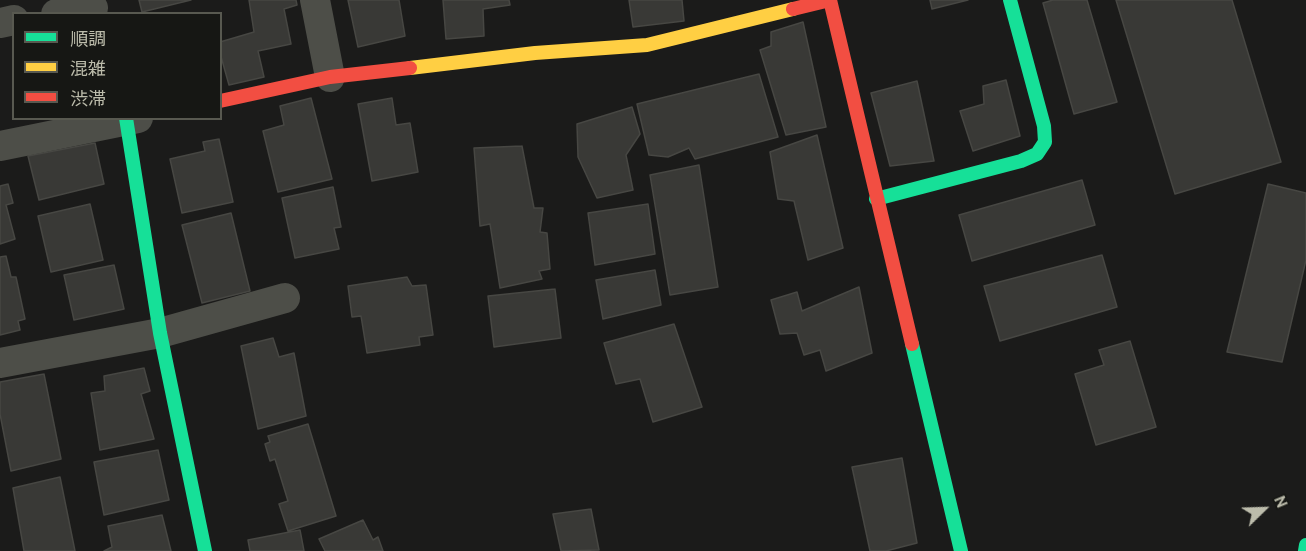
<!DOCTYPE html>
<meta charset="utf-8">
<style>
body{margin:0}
#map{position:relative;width:1306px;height:551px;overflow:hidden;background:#1b1b1a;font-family:Cabin,"Noto Sans JP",sans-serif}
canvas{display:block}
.legend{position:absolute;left:12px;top:12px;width:210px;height:108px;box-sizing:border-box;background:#161714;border:2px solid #585950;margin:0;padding:8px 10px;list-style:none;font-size:18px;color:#bcbcab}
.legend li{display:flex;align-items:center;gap:12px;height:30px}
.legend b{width:30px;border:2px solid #585950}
.north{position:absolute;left:1234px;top:479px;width:60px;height:60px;-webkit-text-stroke:4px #161714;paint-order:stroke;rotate:67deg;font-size:16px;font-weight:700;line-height:24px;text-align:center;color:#bcbcab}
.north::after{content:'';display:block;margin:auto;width:21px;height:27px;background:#bcbcab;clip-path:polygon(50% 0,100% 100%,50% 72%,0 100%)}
</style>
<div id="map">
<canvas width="1306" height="551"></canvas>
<ul class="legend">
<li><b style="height:8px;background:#16e098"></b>順調</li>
<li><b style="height:8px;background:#ffcf43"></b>混雑</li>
<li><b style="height:8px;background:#f24e42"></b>渋滞</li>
</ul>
<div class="north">N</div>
</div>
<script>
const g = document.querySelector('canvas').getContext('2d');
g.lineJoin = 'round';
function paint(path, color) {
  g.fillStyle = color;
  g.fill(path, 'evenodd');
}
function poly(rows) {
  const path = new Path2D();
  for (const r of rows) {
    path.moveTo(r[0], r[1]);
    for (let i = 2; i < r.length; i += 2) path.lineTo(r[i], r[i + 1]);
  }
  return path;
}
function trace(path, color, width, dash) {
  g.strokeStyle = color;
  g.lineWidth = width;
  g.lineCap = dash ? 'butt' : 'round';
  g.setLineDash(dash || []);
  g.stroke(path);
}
const building = poly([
 [139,0,191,0,142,12,139,0],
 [249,0,296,0,297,5,284,9,291,44,258,51,264,77,229,85,220,53,220,42,254,32,249,0],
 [348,0,399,0,405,36,358,47,348,0],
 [443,0,509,0,510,5,483,9,484,36,446,39,443,0],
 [629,0,682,0,684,21,633,27,629,0],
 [930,0,968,0,932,9,930,0],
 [1053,0,1087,0,1117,102,1074,114,1043,3,1053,0],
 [1116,0,1232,0,1281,162,1175,194,1116,0],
 [803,22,826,127,786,135,760,50,771,46,771,32,803,22],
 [759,74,778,137,695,159,689,148,668,157,649,155,637,104,759,74],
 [1006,80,1020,136,973,151,960,111,984,104,983,86,1006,80],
 [917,81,934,161,890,166,871,93,917,81],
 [311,98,332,179,278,192,263,131,284,125,280,106,311,98],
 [392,98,396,125,410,123,418,172,372,181,358,104,392,98],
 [632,107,640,134,626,155,633,190,597,198,578,157,577,124,632,107],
 [817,135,843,248,808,260,794,201,778,199,770,152,817,135],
 [219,139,233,202,182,213,170,159,205,151,203,142,219,139],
 [95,143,104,184,39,200,28,156,95,143],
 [522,146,534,208,543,208,540,232,547,233,550,269,539,271,542,279,500,288,490,224,480,226,474,148,522,146],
 [699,165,718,287,670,295,650,175,699,165],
 [1082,180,1095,225,972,261,959,215,1082,180],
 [8,184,13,203,6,205,15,239,0,244,0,186,8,184],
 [1268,184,1306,193,1306,260,1282,362,1227,352,1268,184],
 [333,187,341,227,334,228,339,249,295,258,282,198,333,187],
 [90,204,103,260,51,272,38,216,90,204],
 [648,204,655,254,595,265,588,213,648,204],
 [231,213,250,291,202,303,182,225,231,213],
 [1102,255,1117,307,1000,341,984,286,1102,255],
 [6,256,11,277,16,277,25,319,18,321,20,330,0,335,0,257,6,256],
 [114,265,124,309,74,320,64,275,114,265],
 [655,270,661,305,603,319,596,280,655,270],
 [407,277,412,286,426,285,433,335,419,337,420,345,367,353,361,316,352,317,348,286,407,277],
 [859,287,872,353,826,371,820,350,804,355,797,333,780,334,771,300,797,292,802,311,859,287],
 [555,289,561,338,494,347,488,296,555,289],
 [674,324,702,407,653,422,640,379,616,384,604,343,674,324],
 [273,338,279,357,294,353,306,416,258,429,241,346,273,338],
 [1130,341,1156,427,1096,445,1075,374,1104,365,1099,350,1130,341],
 [144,368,150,391,141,394,154,439,100,450,91,393,105,391,104,376,144,368],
 [44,374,61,459,11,471,0,414,0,382,44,374],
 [308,424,336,516,288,531,279,504,288,501,275,459,270,461,265,444,270,442,268,436,308,424],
 [158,450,169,500,104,515,94,462,158,450],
 [902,458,917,543,886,551,870,551,852,467,902,458],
 [60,477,75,551,24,551,13,488,60,477],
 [591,509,599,550,561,551,553,514,591,509],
 [162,515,171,551,104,551,112,547,108,526,162,515],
 [363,520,373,540,378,537,383,551,325,551,319,539,363,520],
 [300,530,304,551,250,551,248,540,300,530]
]);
paint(building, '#393936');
trace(building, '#474743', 1.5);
trace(poly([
 [315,0,330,77],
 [56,14,93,8],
 [0,23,14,20],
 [0,146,138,118],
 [0,363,160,333,285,298]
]), '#4d4e48', 30);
trace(poly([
 [126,118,160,333,205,551],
 [876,199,1021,161,1037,154,1045,142,1044,126,1010,0],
 [912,344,961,551],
 [1305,551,1306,545]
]), '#16e098', 14);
trace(poly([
 [410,68,535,53,647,45,793,9]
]), '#ffcf43', 14);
trace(poly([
 [793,9,830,0,912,344],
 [220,101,330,77,410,68]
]), '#f24e42', 14);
</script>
